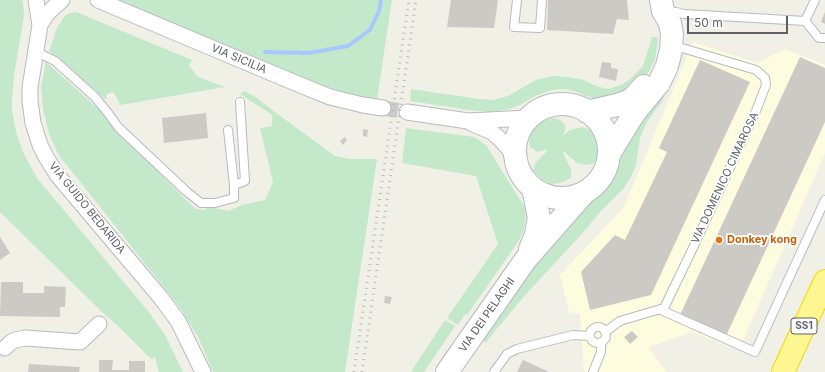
<!DOCTYPE html>
<style>
body{margin:0}
#map{position:relative;width:825px;height:372px;overflow:hidden;background:#f0f0e7;font-family:Inter,sans-serif}
canvas{display:block}
.scale{position:absolute;left:687px;top:16px;width:101px;height:18px;box-sizing:border-box;border:2px solid #5e6067;border-top:0;padding-left:5px;font-size:12px;line-height:14px;white-space:nowrap;color:#5e6067;-webkit-text-stroke:3px #fff;paint-order:stroke}
</style>
<div id="map">
<canvas width="825" height="372"></canvas>
<div class="scale">50 m</div>
</div>
<script>
const g = document.querySelector('canvas').getContext('2d');
g.lineJoin = 'round';
function paint(path, color) {
  g.fillStyle = color;
  g.fill(path, 'evenodd');
}
function poly(rows) {
  const path = new Path2D();
  for (const r of rows) {
    if (r.length === 3) {
      path.moveTo(r[0] + r[2], r[1]);
      path.arc(r[0], r[1], r[2], 0, 2 * Math.PI);
      continue;
    }
    path.moveTo(r[0], r[1]);
    for (let i = 2; i < r.length; i += 2) path.lineTo(r[i], r[i + 1]);
  }
  return path;
}
function trace(path, color, width, dash) {
  g.strokeStyle = color;
  g.lineWidth = width;
  g.lineCap = dash ? 'butt' : 'round';
  g.setLineDash(dash || []);
  g.stroke(path);
}
function write(font, color, halo, rows, align = 'center') {
  g.font = font + ' Inter,sans-serif';
  g.lineWidth = 3.5;
  g.setLineDash([]);
  g.textBaseline = 'middle';
  g.strokeStyle = halo;
  g.fillStyle = color;
  for (const [text, x, y, turn = 0] of rows) {
    g.save();
    g.translate(x, y);
    g.rotate((+turn || 0) * Math.PI / 180);
    g.textAlign = isNaN(turn) ? turn : align;
    if (halo) g.strokeText(text, 0, 0);
    g.fillText(text, 0, 0);
    g.restore();
  }
}
paint(poly([
 [693,42,757,63,784,49,825,65,825,153,739,350,692,332,648,347,667,372,584,372,580,314,569,312,560,275,624,207]
]), '#fefcde');
paint(poly([
 [0,0,22,0,23,3,24,16,14,75,12,99,12,110,16,132,23,152,37,178,148,311,165,335,183,372,159,372,155,357,151,359,116,324,101,311,0,212],
 [117,0,392,0,377,99,342,92,302,77],
 [76,12,192,60,189,65,198,77,225,87,120,105,117,98,113,92,107,94,106,100,58,57,49,51,57,28,64,17,70,13],
 [652,37,658,37,655,60,650,70,643,79,634,89,599,101,574,91,564,89,552,90,535,96,520,105,510,109,491,112,469,110,410,101,411,89,479,99,493,100,508,96,536,80,552,76,568,77,584,80,596,86,608,89,621,85,629,80,643,66,648,50],
 [46,62,103,113,115,128,186,200,196,209,204,210,209,207,228,211,242,205,265,200,273,182,260,128,272,126,272,115,240,94,244,91,254,96,283,118,335,156,350,159,377,159,345,372,213,372,199,339,181,309,58,154,49,134,43,109,41,87],
 [681,62,661,103,647,122,640,138,636,165,631,177,624,188,601,211,579,237,526,294,485,343,483,337,524,278,573,216,590,200,601,192,610,183,617,171,622,155,622,147,675,64],
 [552,118,561,120,565,125,565,131,562,136,570,130,582,127,591,130,595,135,598,152,595,163,587,165,577,163,562,150,565,157,571,169,571,178,561,183,551,184,543,180,533,170,536,162,548,150,544,150,537,152,530,147,529,136,536,125,544,120],
 [406,128,474,137,486,145,525,208,526,218,524,230,518,242,467,315,465,314,458,325,447,318,498,244,476,176,402,163],
 [445,320,455,326,424,372,411,372,416,364]
]), '#c4e8ca');
trace(poly([
 [265,52,309,53,348,46,370,30,379,11,381,0]
]), '#a8c9ff', 4);
paint(poly([
 [451,0,498,0,494,28,447,27],
 [548,0,627,0,629,20,617,19,613,34,547,30],
 [825,12,825,24,821,22],
 [800,57,825,68,825,122,726,336,680,315],
 [700,60,750,82,651,295,590,310,581,272,615,235,625,240,667,152,659,148],
 [602,62,611,63,611,68,618,69,616,81,599,77],
 [206,113,208,138,164,143,162,118],
 [363,129,368,130,367,137,363,136],
 [345,137,347,140,343,145,340,141],
 [0,237,10,253,0,260],
 [1,282,23,282,23,293,44,293,44,286,66,287,65,307,60,307,60,317,0,316],
 [385,296,392,297,390,304,384,303],
 [632,331,638,337,630,344,624,337],
 [99,360,113,360,112,370,129,370,129,361,145,361,145,372,99,372],
 [523,360,549,372,517,372],
 [29,364,80,367,79,372,28,372]
]), '#cccac4');
trace(poly([
 [383,108,407,112]
]), '#ccccc7', 15, [15, 8]);
const lane = poly([
 [517,0,514,27,540,28,542,0],
 [666,11,676,12,684,14,805,21,819,38,825,38],
 [805,21,815,0],
 [35,51,55,61,95,97,108,113,118,127,186,191,201,203,215,203,234,198,234,185,245,181,240,102],
 [228,130,234,185],
 [661,310,755,352,825,200],
 [598,335,8],
 [605,332,620,321,664,308,693,248,756,111,766,85,765,78,756,70,672,45],
 [494,372,507,354,517,349,573,335,590,336],
 [593,372,601,352,601,342]
]);
const street = poly([
 [36,0,40,25,32,75,30,87,30,101,33,123,40,145,46,157,58,176,161,298,178,321,203,372],
 [98,0,293,82,330,97,363,105,383,108],
 [40,25,47,14,54,7,62,0],
 [407,112,468,121,529,118],
 [471,123,492,132,501,140,509,149,516,162],
 [5,348,10,343,15,340,26,338,80,342,99,324]
]);
const secondary = poly([
 [562,151,47],
 [587,112,617,105,626,102,633,98,644,86],
 [609,154,635,112,645,100,659,83,667,66,671,50,672,34,670,23,663,11,661,0],
 [530,249,536,235,539,218,533,188],
 [447,372,526,259,584,193]
]);
const highway = poly([
 [783,372,825,281]
]);
trace(lane, '#b9bac0', 10);
trace(street, '#b9bac0', 17);
trace(secondary, '#b8bac0', 24);
trace(highway, '#f7d800', 24);
trace(lane, '#fff', 8);
trace(street, '#fff', 15);
trace(secondary, '#fff', 22);
trace(highway, '#fdf691', 22);
trace(poly([
 [354,372,409,0],
 [362,372,416,0]
]), '#b9b9ba', 3, [1, 5]);
for (const [x, y, r, color] of [
 [719,240,4,"#e8710a"]
]) {
  const dot = new Path2D();
  dot.arc(x, y, r, 0, 2 * Math.PI);
  g.fillStyle = color;
  g.fill(dot);
  trace(dot, '#fff', 1.5);
}
for (const [x, y, w] of [
 [804,326,26]
]) {
  const box = new Path2D();
  box.roundRect(x - w / 2, y - 8, w, 16, 3);
  g.fillStyle = '#fff';
  g.fill(box);
  trace(box, '#5e6067', 1);
}
write('bold 10px', '#5e6067', null, [
 ["SS1",804,326]
]);
write('11px', '#5e6067', '#fff', [
 ["VIA SICILIA",239,59,23],
 ["VIA DOMENICO CIMAROSA",725,178,-65],
 ["VIA GUIDO BEDARIDA",87,208,51],
 ["VIA DEI PELAGHI",487,315,-55]
]);
write('bold 11px', '#c56008', '#fff', [
 ["Donkey kong",727,240]
], 'left');
</script>
